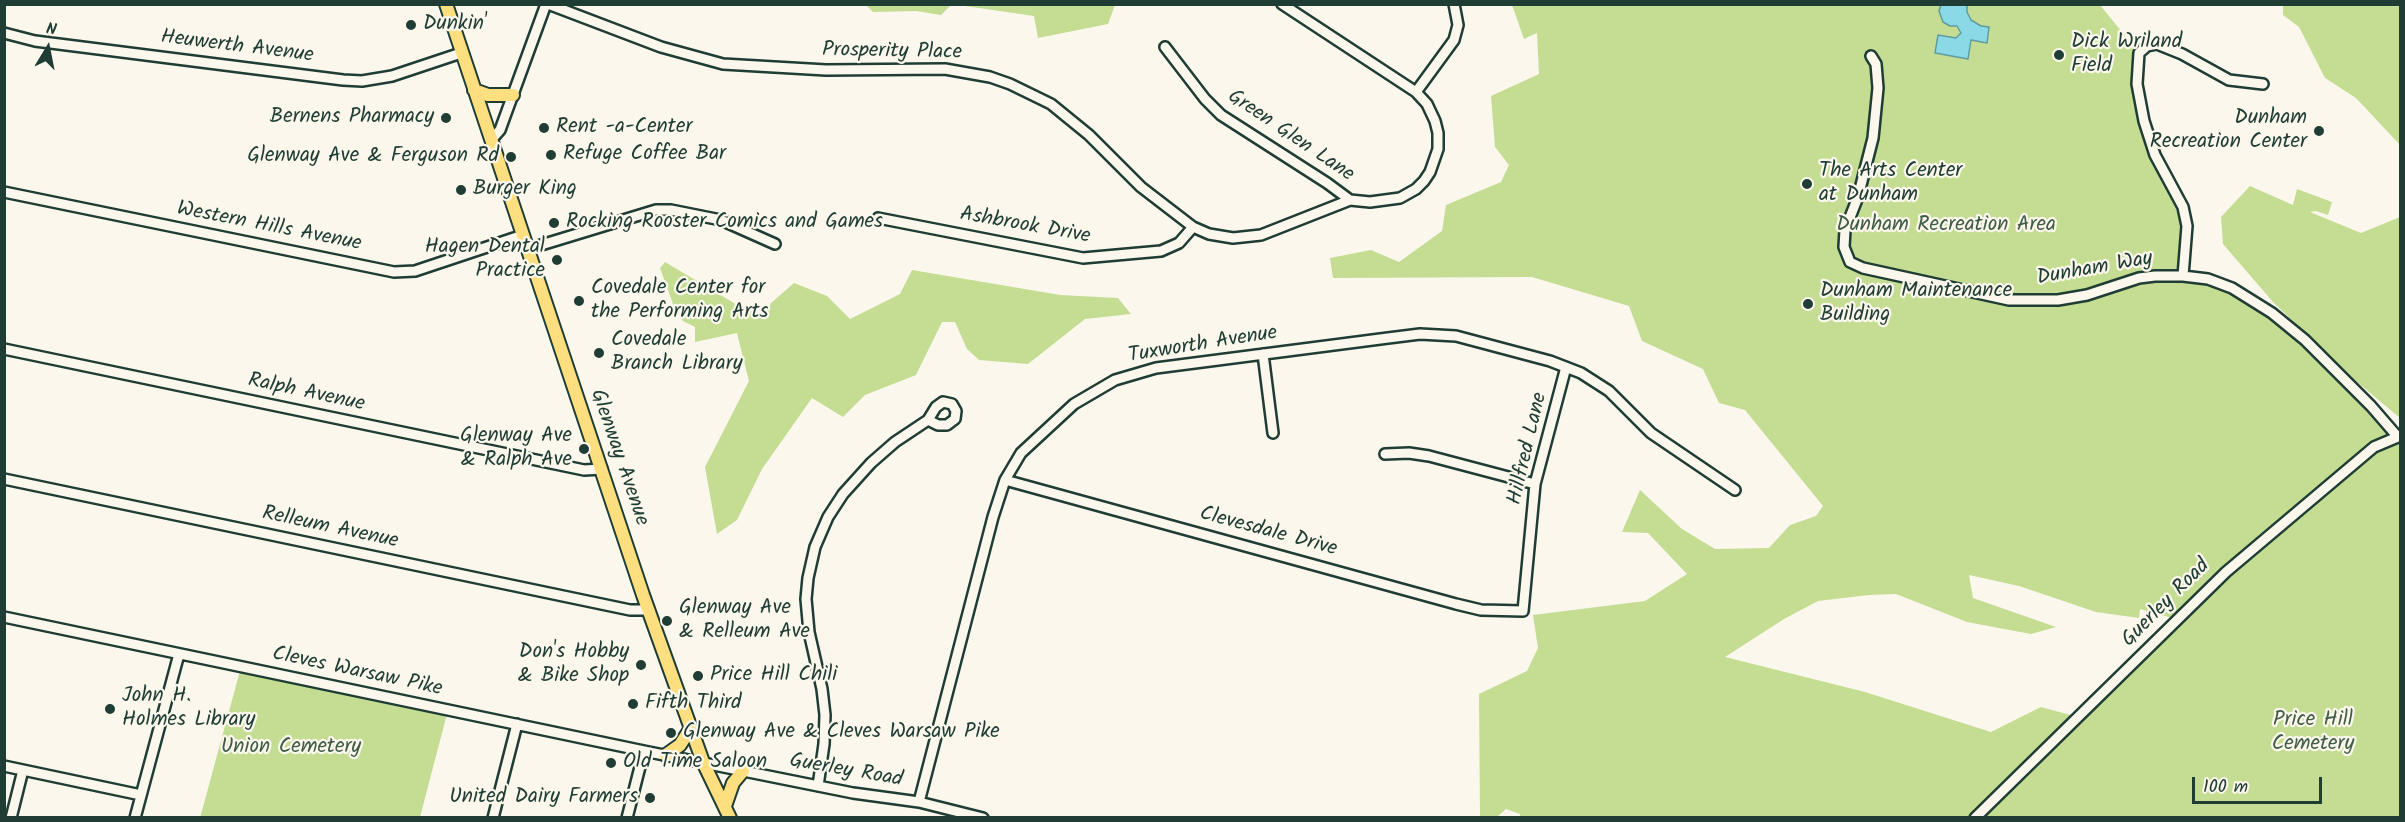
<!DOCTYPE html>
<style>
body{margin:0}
#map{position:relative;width:2405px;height:822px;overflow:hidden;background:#fbf7ec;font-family:Kalam,sans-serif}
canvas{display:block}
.frame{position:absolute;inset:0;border:6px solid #1f3d34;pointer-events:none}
.north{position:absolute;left:18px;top:18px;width:60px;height:60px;-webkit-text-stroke:4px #fbf7ec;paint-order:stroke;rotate:10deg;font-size:16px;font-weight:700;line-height:24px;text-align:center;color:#1f3d34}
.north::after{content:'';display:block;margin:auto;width:21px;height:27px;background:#1f3d34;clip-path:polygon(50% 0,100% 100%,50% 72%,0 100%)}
.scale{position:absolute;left:2192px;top:777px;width:130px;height:27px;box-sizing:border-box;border:3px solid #1f3d34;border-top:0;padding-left:8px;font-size:18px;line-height:21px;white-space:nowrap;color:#1f3d34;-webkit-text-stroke:4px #fbf7ec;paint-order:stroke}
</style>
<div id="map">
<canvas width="2405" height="822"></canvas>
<div class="frame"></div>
<div class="north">N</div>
<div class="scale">100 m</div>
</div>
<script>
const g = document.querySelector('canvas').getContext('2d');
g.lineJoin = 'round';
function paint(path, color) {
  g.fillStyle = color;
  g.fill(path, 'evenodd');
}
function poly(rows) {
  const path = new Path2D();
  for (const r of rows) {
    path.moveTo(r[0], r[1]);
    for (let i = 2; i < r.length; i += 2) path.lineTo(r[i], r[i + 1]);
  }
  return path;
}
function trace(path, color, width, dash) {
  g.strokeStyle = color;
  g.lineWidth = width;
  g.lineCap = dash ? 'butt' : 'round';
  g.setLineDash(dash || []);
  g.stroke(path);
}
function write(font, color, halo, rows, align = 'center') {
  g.font = font + ' Kalam,sans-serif';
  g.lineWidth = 4.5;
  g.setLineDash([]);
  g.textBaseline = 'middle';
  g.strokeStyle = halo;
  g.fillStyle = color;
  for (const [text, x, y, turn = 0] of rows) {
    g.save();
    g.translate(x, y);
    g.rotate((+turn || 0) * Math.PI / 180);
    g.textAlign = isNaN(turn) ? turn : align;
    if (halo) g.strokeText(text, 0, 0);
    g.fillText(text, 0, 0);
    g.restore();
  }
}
paint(poly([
 [866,5,951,5,941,15,916,11,873,12],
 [958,5,1115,4,1115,5,1108,24,1038,38,1034,16],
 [1512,5,2100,5,2139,53,2144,121,2183,207,2183,276,2208,279,2272,313,2400,436,2400,817,1520,818,1520,814,1506,809,1497,817,1480,817,1479,694,1527,671,1538,648,1533,615,1645,601,1687,574,1648,533,1622,532,1640,490,1682,529,1715,549,1769,548,1790,525,1816,516,1823,506,1745,410,1719,403,1703,369,1642,341,1629,306,1532,277,1333,278,1330,258,1371,250,1399,262,1442,231,1446,205,1501,182,1509,165,1495,147,1491,96,1539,74,1537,33,1524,39],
 [1969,575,2019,586,2096,612,2139,618,2140,609,2176,619,2078,717,2041,707,1991,732,1865,692,1725,657,1784,619,1818,601,1869,595,1896,594,1967,622,2031,634,2056,627,1973,598],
 [2283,5,2400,5,2400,145,2356,98,2325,78,2299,27,2283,15],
 [2250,186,2293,205,2297,189,2332,202,2328,215,2316,211,2310,212,2361,233,2400,217,2400,418,2356,381,2273,302,2223,244,2221,217],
 [665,262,739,306,765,316,771,303,794,283,827,296,850,319,900,294,912,270,1060,295,1118,298,1131,314,1085,319,1028,364,979,360,967,349,955,322,942,322,916,375,865,395,843,417,812,398,762,469,737,520,717,534,705,467,749,381,737,333,695,342,695,327,683,321,673,304,660,268],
 [241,667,448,710,420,817,200,818]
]), '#c4dd93');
const water = poly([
 [1941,5,1967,5,1967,12,1971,20,1981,26,1989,27,1987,43,1971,40,1968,59,1935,53,1938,35,1956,38,1961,33,1957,26,1950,26,1943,22,1939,11,1941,5]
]);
paint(water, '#8ad9e6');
trace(water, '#5f9b9f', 1.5);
const minor = poly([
 [548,4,661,47,723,64,826,70,945,69,990,77,1010,84,1051,104,1089,135,1141,187,1193,227,1209,234,1233,238,1261,235,1350,200,1370,202,1400,198,1416,189,1424,181,1430,172,1438,149,1438,133,1435,121,1427,104,1416,92,1282,4],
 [4,33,35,41,343,80,362,81,392,76,461,53],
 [1165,47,1205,99,1221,115,1327,183,1350,200],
 [1871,56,1876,64,1878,88,1873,138,1858,197,1845,230,1844,247,1850,262,1863,268,2009,300,2058,300,2087,295,2139,278,2155,276,2183,276,2208,279,2232,288,2272,313,2305,340,2371,406,2397,436],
 [1416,92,1454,40,1458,25,1454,4],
 [492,139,500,130,546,4],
 [4,192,394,272,415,271,523,235],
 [878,218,1083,258,1161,251,1179,243,1193,227],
 [528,249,656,210,671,210,721,220,775,244],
 [2183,276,2187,226,2183,207,2155,155,2144,121,2137,84,2139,53,2147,46,2157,44,2182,54,2229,80,2263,84],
 [4,349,584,470,602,469],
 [1263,354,1273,433],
 [1385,454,1409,453,1429,456,1535,484],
 [4,479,630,610,649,610],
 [1005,480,1456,604,1481,610,1523,611,1535,484,1566,367],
 [4,617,644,751,853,793,919,802,983,818],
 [4,766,141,795],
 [818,786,824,744,825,715,822,689,809,632,806,599,808,578,815,547,828,517,843,494,871,463,895,442,928,420,936,407,943,402,952,404,956,411,955,419,947,425,938,425,928,420],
 [919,802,993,517,1005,480,1021,453,1074,404,1115,380,1156,368,1388,338,1420,334,1456,336,1550,361,1581,373,1609,391,1651,433,1735,490],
 [11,818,23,770],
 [135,818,179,654],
 [493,818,517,724],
 [627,818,644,751],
 [1975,818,2226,572,2374,447,2400,436]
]);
const major = poly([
 [446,4,643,595,703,762,730,818],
 [474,90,488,95,513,95],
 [666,755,680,745,691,728],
 [725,806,733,783,743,771]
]);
trace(minor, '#1f3d34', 14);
trace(major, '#1f3d34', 16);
trace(minor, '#fbf7ec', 9);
trace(major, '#fddf80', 12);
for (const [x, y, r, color] of [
 [411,25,6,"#1f3d34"],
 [2059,55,6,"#1f3d34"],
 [446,118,6,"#1f3d34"],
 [544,128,6,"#1f3d34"],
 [2319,131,6,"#1f3d34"],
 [551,155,6,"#1f3d34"],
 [511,157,6,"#1f3d34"],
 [1807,184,6,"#1f3d34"],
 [461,190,6,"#1f3d34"],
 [554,223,6,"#1f3d34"],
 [557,260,6,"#1f3d34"],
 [579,301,6,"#1f3d34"],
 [1808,304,6,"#1f3d34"],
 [599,353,6,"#1f3d34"],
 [584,449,6,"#1f3d34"],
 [667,621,6,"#1f3d34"],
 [641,665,6,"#1f3d34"],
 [698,676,6,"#1f3d34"],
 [633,704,6,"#1f3d34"],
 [110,709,6,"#1f3d34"],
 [671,733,6,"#1f3d34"],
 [611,763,6,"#1f3d34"],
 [650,798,6,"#1f3d34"]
]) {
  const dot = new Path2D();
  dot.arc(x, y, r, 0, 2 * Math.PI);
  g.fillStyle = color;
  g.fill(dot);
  trace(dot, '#fbf7ec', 2);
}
write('21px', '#1f3d34', '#fbf7ec', [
 ["Dunkin'",423,25],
 ["Dick Wriland",2071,43],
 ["Field",2071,67],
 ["Bernens Pharmacy",434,118,"right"],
 ["Dunham",2307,119,"right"],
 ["Recreation Center",2307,143,"right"],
 ["Rent -a-Center",556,128],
 ["Refuge Coffee Bar",563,155],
 ["Glenway Ave & Ferguson Rd",499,157,"right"],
 ["The Arts Center",1819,172],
 ["at Dunham",1819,196],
 ["Burger King",473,190],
 ["Rocking Rooster Comics and Games",566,223],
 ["Hagen Dental",545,248,"right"],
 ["Practice",545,272,"right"],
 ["Covedale Center for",591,289],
 ["the Performing Arts",591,313],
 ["Dunham Maintenance",1820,292],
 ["Building",1820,316],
 ["Covedale",611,341],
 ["Branch Library",611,365],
 ["Glenway Ave",572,437,"right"],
 ["& Ralph Ave",572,461,"right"],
 ["Glenway Ave",679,609],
 ["& Relleum Ave",679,633],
 ["Don's Hobby",629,653,"right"],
 ["& Bike Shop",629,677,"right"],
 ["Price Hill Chili",710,676],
 ["John H.",122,697],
 ["Holmes Library",122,721],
 ["Fifth Third",645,704],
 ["Glenway Ave & Cleves Warsaw Pike",683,733],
 ["Old Time Saloon",623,763],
 ["United Dairy Farmers",638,798,"right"]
], 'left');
write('21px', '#1f3d34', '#fbf7ec', [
 ["Heuwerth Avenue",237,48,7],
 ["Prosperity Place",892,53,1],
 ["Green Glen Lane",1290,137,34],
 ["Ashbrook Drive",1025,227,10],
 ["Western Hills Avenue",269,228,11],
 ["Dunham Way",2095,270,-10],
 ["Tuxworth Avenue",1203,346,-9],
 ["Ralph Avenue",306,394,12],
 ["Hillfred Lane",1529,449,-77],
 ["Glenway Avenue",618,458,71],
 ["Relleum Avenue",330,529,12],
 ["Clevesdale Drive",1268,533,15],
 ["Guerley Road",2167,604,-45],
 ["Cleves Warsaw Pike",357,673,12],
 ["Guerley Road",846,772,10]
]);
write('21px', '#405d47', '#fbf7ec', [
 ["Dunham Recreation Area",1946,226],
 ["Price Hill",2313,721],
 ["Cemetery",2313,745],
 ["Union Cemetery",291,748]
]);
</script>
